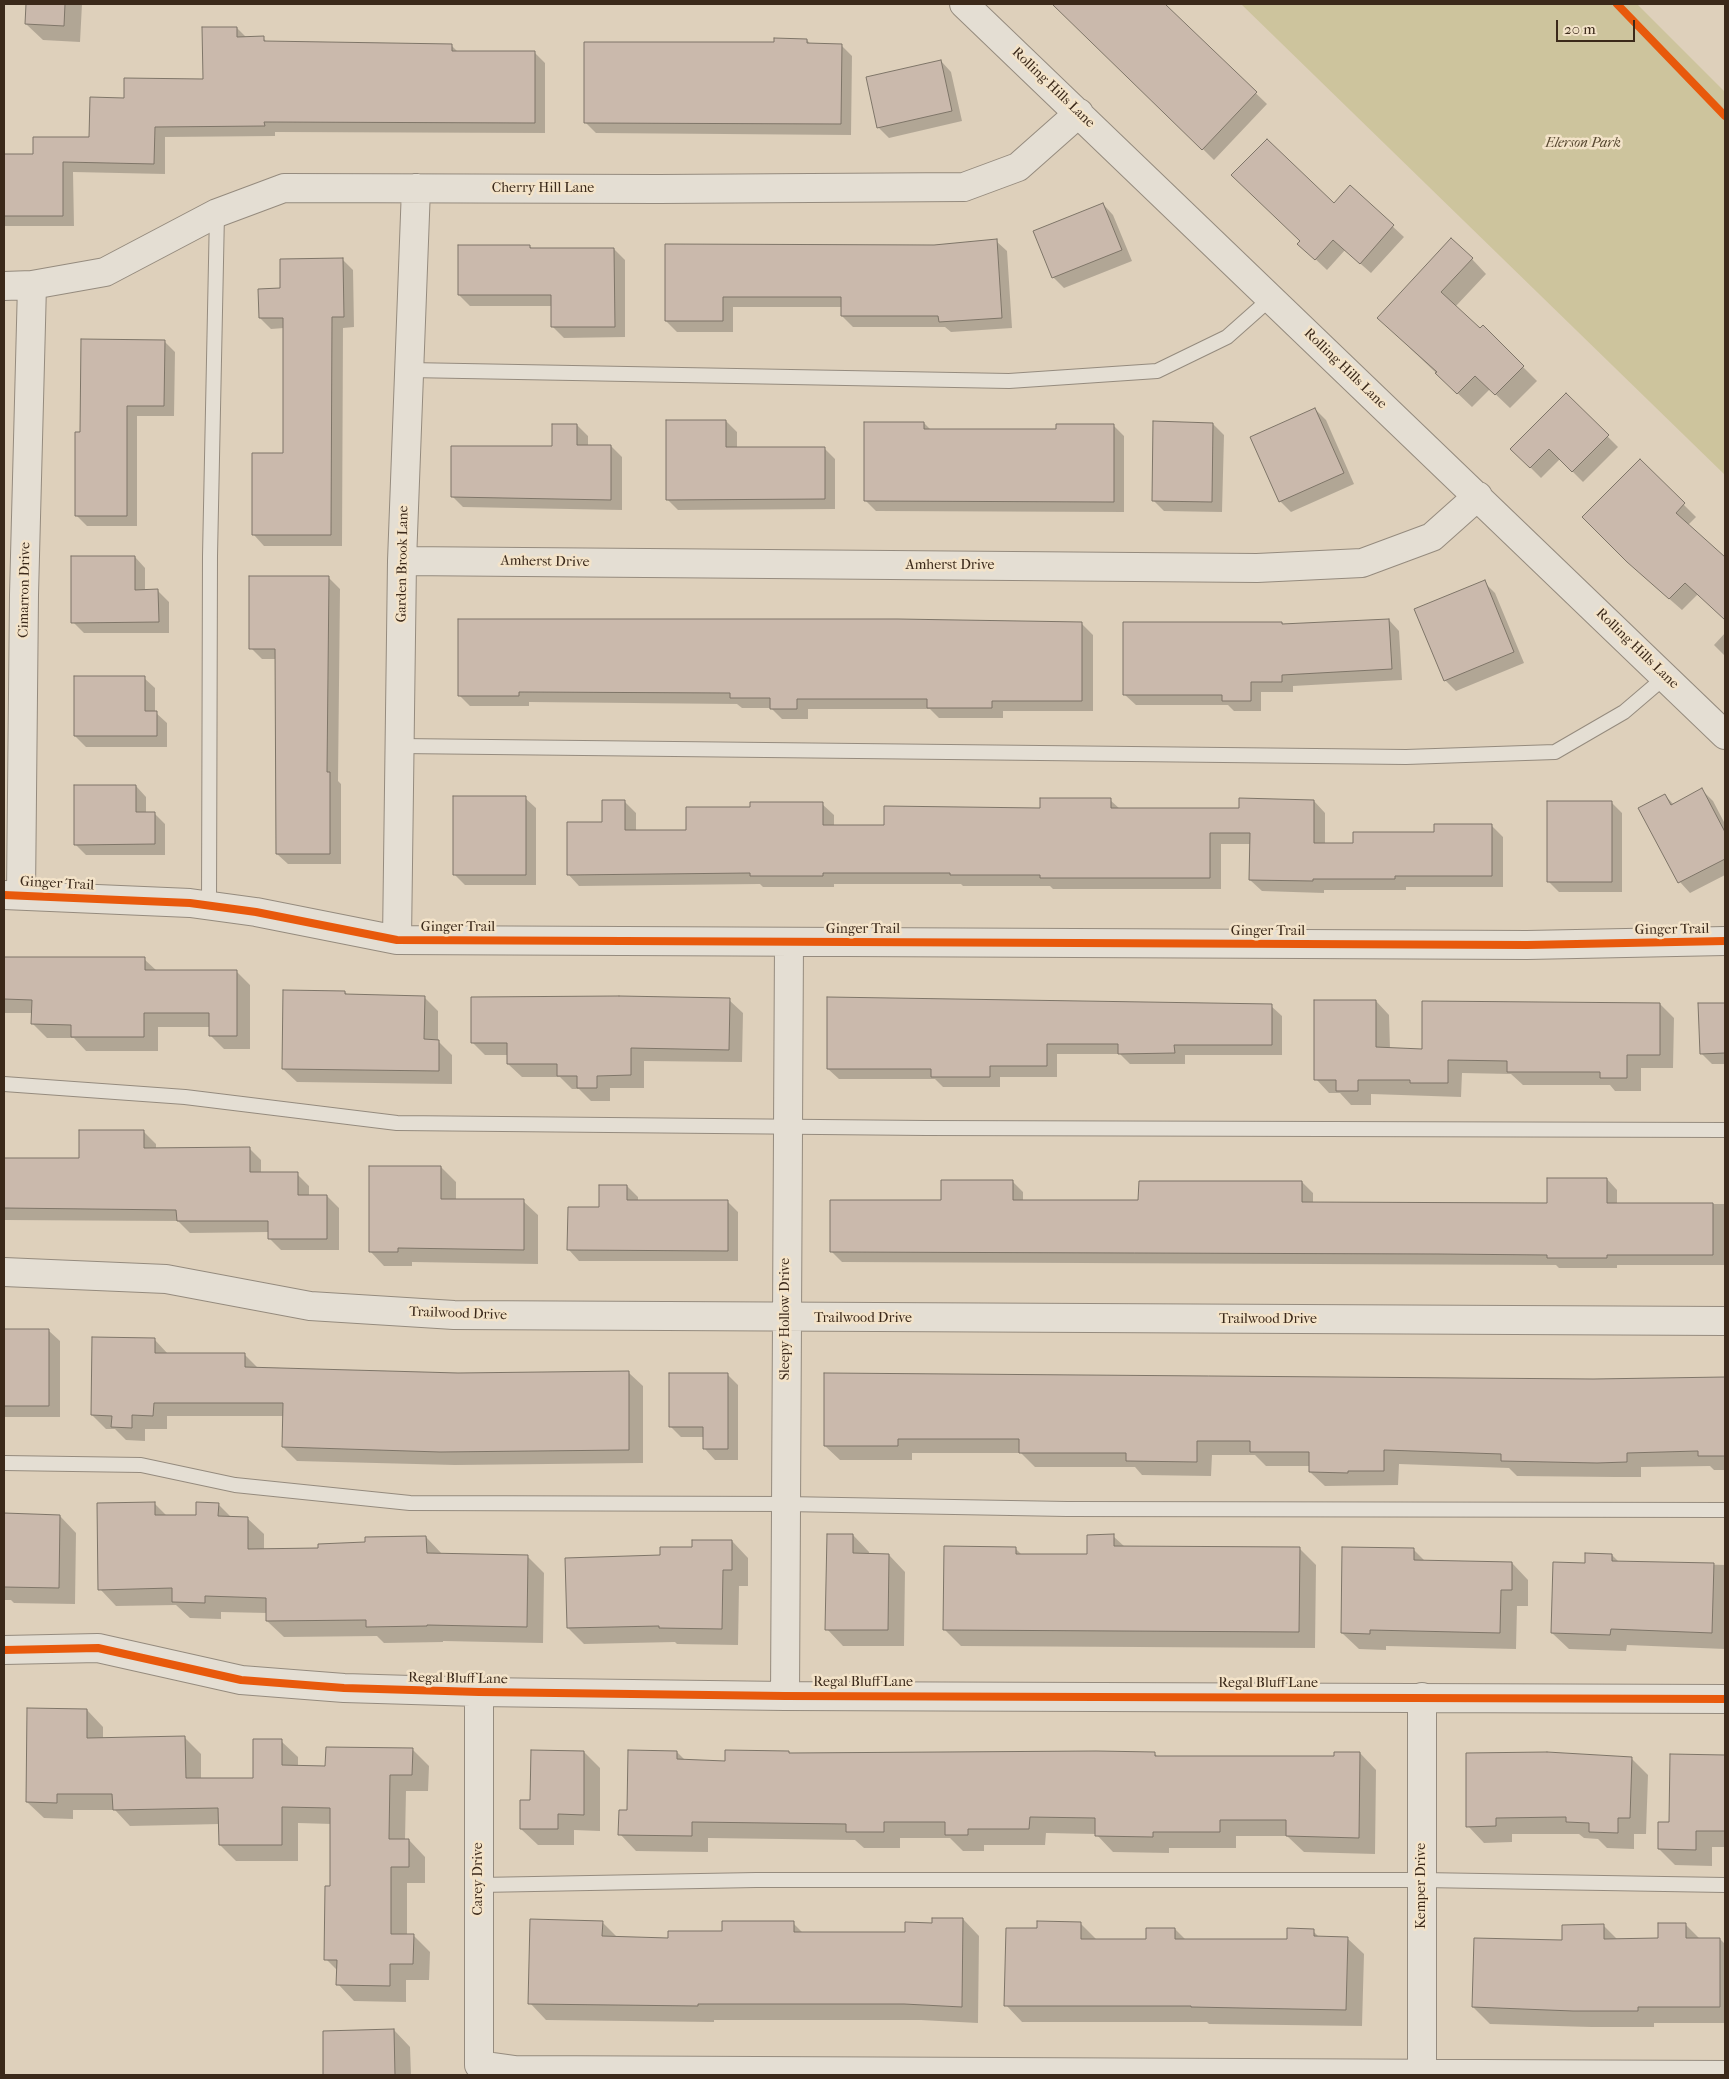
<!DOCTYPE html>
<style>
body{margin:0}
#map{position:relative;width:1729px;height:2079px;overflow:hidden;background:#ded0bb;font-family:"IM FELL French Canon",serif}
canvas{display:block}
.frame{position:absolute;inset:0;border:5px solid #3b291a;pointer-events:none}
.scale{position:absolute;left:1556px;top:20px;width:79px;height:22px;box-sizing:border-box;border:2px solid #3b291a;border-top:0;padding-left:6px;font-size:15px;line-height:18px;white-space:nowrap;color:#3b291a;-webkit-text-stroke:4px #f3e3c9;paint-order:stroke}
</style>
<div id="map">
<canvas width="1729" height="2079"></canvas>
<div class="frame"></div>
<div class="scale">20 m</div>
</div>
<script>
const g = document.querySelector('canvas').getContext('2d');
g.lineJoin = 'round';
function paint(path, color) {
  g.fillStyle = color;
  g.fill(path, 'evenodd');
}
function poly(rows) {
  const path = new Path2D();
  for (const r of rows) {
    path.moveTo(r[0], r[1]);
    for (let i = 2; i < r.length; i += 2) path.lineTo(r[i], r[i + 1]);
  }
  return path;
}
function trace(path, color, width, dash) {
  g.strokeStyle = color;
  g.lineWidth = width;
  g.lineCap = dash ? 'butt' : 'round';
  g.setLineDash(dash || []);
  g.stroke(path);
}
function write(font, color, halo, rows, align = 'center') {
  g.font = font + ' "IM FELL French Canon",serif';
  g.lineWidth = 5;
  g.setLineDash([]);
  g.textBaseline = 'middle';
  g.strokeStyle = halo;
  g.fillStyle = color;
  for (const [text, x, y, turn = 0] of rows) {
    g.save();
    g.translate(x, y);
    g.rotate((+turn || 0) * Math.PI / 180);
    g.textAlign = isNaN(turn) ? turn : align;
    if (halo) g.strokeText(text, 0, 0);
    g.fillText(text, 0, 0);
    g.restore();
  }
}
paint(poly([
 [1241,4,1637,4,1725,92,1725,475]
]), '#cdc49d');
paint(poly([
 [27,4,82,4,80,42,43,40,26,24],
 [1056,4,1163,4,1267,104,1214,160],
 [237,28,247,38,263,38,268,43,451,45,458,52,534,52,545,63,545,133,275,132,275,136,165,137,165,174,73,172,74,226,4,226,4,155,34,155,90,138,125,99,204,81],
 [807,40,811,45,841,45,852,56,851,135,596,133,585,122,775,43],
 [941,61,951,72,962,121,889,138,878,127],
 [1350,187,1404,237,1371,273,1345,250,1327,270,1310,254,1334,205],
 [1103,204,1113,215,1132,261,1064,288,1053,277],
 [996,241,1007,251,1012,328,951,332,945,327,853,327,842,316,842,307,733,307,733,332,677,332,666,321,666,245,934,246],
 [529,246,533,249,614,249,625,260,625,337,564,338,553,327,553,306,470,306,459,295],
 [342,259,353,270,354,327,343,328,342,546,264,546,254,535,284,454,284,328,271,329,260,318,281,290],
 [1472,259,1486,274,1455,307,1480,330,1483,327,1537,381,1510,408,1490,389,1472,407,1393,332],
 [164,341,175,352,174,416,137,416,137,526,87,526,76,515,81,433],
 [1566,395,1618,447,1583,482,1560,459,1541,478,1512,449],
 [1315,409,1326,420,1354,484,1291,512,1280,501],
 [726,421,737,432,737,448,824,448,835,459,835,509,678,510,667,499],
 [924,423,931,430,1057,430,1113,425,1124,436,1124,512,876,511,865,500],
 [1213,424,1224,435,1222,512,1164,511,1153,500],
 [577,425,588,436,588,446,611,446,622,457,622,510,463,507,452,496,553,447],
 [1640,461,1696,517,1688,525,1725,559,1725,619,1698,594,1682,610,1641,574],
 [135,557,145,568,145,591,158,591,169,602,169,633,84,633,73,622],
 [329,578,340,589,338,781,341,784,341,864,288,864,277,854,276,659,262,659,251,648],
 [1484,582,1495,593,1524,663,1456,691,1445,680],
 [1389,620,1399,631,1402,680,1293,686,1293,692,1261,692,1261,711,1234,711,1228,705,1136,705,1125,695,1282,623,1284,625],
 [1082,624,1093,635,1093,711,1003,711,1003,718,939,718,930,709,808,709,808,719,782,719,771,708,742,708,737,704,529,702,529,706,470,706,459,695],
 [1725,633,1725,656,1714,645],
 [144,678,155,688,155,712,167,723,167,747,86,747,75,736],
 [136,786,146,797,146,813,154,813,165,824,165,855,86,855,75,844],
 [1702,790,1713,801,1725,824,1725,875,1690,893,1680,882,1640,808,1665,795,1674,805],
 [525,798,536,808,536,885,465,885,454,874],
 [1110,800,1120,809,1240,809,1314,801,1325,813,1325,844,1355,844,1491,825,1503,837,1503,887,1406,887,1406,890,1324,890,1324,893,1262,891,1250,880,1251,844,1221,844,1221,889,1053,889,1050,886,963,886,961,884,834,884,834,887,763,887,760,884,579,886,568,874,603,824,624,801,636,813,636,831,687,831,751,808,822,804,834,815,834,826,885,826],
 [1611,802,1622,813,1622,892,1559,892,1548,881],
 [4,957,144,959,157,971,236,971,250,985,250,1049,224,1049,210,1035,210,1027,158,1027,158,1051,86,1051,74,1038,47,1038,33,1024,33,1013,4,1013],
 [345,992,349,996,424,997,438,1011,438,1041,452,1055,452,1084,297,1082,283,1069],
 [729,1000,743,1013,742,1062,644,1061,644,1088,610,1088,610,1101,591,1101,579,1089,572,1089,560,1077,522,1077,508,1064,508,1055,485,1055,472,1042],
 [1376,1001,1389,1015,1390,1049,1423,1050,1660,1004,1674,1018,1673,1068,1641,1068,1641,1091,1615,1091,1610,1085,1523,1085,1511,1074,1462,1073,1461,1097,1371,1094,1371,1105,1351,1105,1340,1093,1329,1093,1316,1079],
 [1725,1004,1725,1064,1712,1064,1701,1053,1700,1005],
 [1271,1006,1282,1016,1282,1055,1185,1055,1185,1064,1130,1064,1120,1054,1057,1054,1057,1077,1000,1077,1000,1087,943,1087,935,1079,839,1079,828,1069],
 [144,1132,156,1144,156,1149,249,1148,261,1160,261,1174,297,1174,309,1186,309,1196,327,1196,339,1208,339,1250,281,1250,269,1238,269,1232,190,1233,178,1221,4,1220,4,1159,80,1159],
 [441,1167,456,1182,456,1201,523,1201,538,1215,538,1264,412,1262,412,1266,384,1266,370,1251],
 [1607,1179,1617,1190,1617,1204,1725,1204,1725,1265,1617,1265,1617,1268,1559,1268,1556,1265,842,1262,831,1251,942,1201,1013,1182,1023,1192,1023,1201,1140,1201,1302,1182,1313,1193,1313,1203,1548,1204],
 [627,1186,638,1197,638,1201,727,1201,738,1212,738,1261,579,1261,569,1250,601,1208],
 [4,1331,49,1331,60,1341,60,1417,4,1417],
 [154,1339,168,1354,244,1354,258,1368,458,1375,629,1373,643,1386,643,1463,455,1465,297,1461,283,1447,284,1416,167,1416,167,1429,145,1429,145,1441,126,1440,115,1429,106,1429,92,1415],
 [727,1374,738,1385,738,1460,715,1460,705,1449,705,1437,681,1437,670,1426],
 [825,1374,1593,1381,1725,1379,1725,1470,1714,1470,1710,1466,1641,1467,1641,1477,1613,1477,1517,1476,1509,1468,1399,1464,1398,1485,1325,1486,1310,1472,1310,1466,1266,1466,1255,1455,1212,1455,1211,1476,1142,1475,1135,1467,1035,1467,1021,1453,912,1453,912,1460,840,1460,825,1446],
 [154,1503,167,1516,197,1516,218,1504,232,1518,247,1518,264,1534,264,1550,319,1549,426,1537,442,1554,528,1557,544,1573,543,1643,443,1641,443,1642,384,1643,377,1636,284,1637,267,1621,267,1613,221,1612,221,1619,190,1618,176,1605,116,1606,100,1589],
 [4,1514,60,1516,76,1533,75,1604,14,1603,11,1600,4,1600],
 [853,1535,869,1552,869,1555,889,1555,905,1572,904,1646,843,1646,827,1629],
 [1113,1536,1125,1547,1299,1548,1316,1565,1315,1648,961,1646,944,1629,1015,1548,1022,1555,1088,1555],
 [732,1541,748,1558,748,1586,739,1586,738,1645,677,1644,675,1642,584,1644,568,1628,661,1557],
 [1413,1549,1425,1561,1512,1563,1528,1580,1528,1606,1517,1606,1516,1649,1386,1646,1386,1650,1359,1649,1342,1633],
 [1612,1555,1619,1562,1725,1565,1725,1649,1627,1645,1626,1651,1569,1649,1552,1633,1586,1564],
 [87,1710,103,1727,103,1739,185,1738,201,1754,201,1779,255,1779,281,1741,298,1757,298,1766,326,1767,412,1749,429,1766,428,1791,406,1791,405,1840,409,1840,425,1857,425,1883,407,1883,407,1935,413,1935,430,1952,429,1980,406,1980,406,2002,354,2001,338,1984,338,1971,326,1959,332,1888,332,1824,298,1823,298,1861,236,1861,220,1845,220,1824,130,1826,115,1810,73,1810,73,1819,44,1818,27,1802],
 [584,1752,600,1768,600,1831,574,1830,574,1845,538,1845,521,1829,532,1802],
 [677,1752,686,1761,726,1762,789,1752,790,1754,1154,1753,1158,1757,1335,1757,1360,1753,1376,1770,1375,1854,1304,1852,1287,1836,1236,1836,1236,1848,1169,1848,1169,1853,1113,1852,1096,1834,1046,1833,1045,1845,984,1845,984,1851,963,1851,950,1838,900,1838,900,1848,864,1848,855,1840,708,1838,708,1852,636,1851,620,1834,628,1811],
 [1672,1755,1725,1756,1725,1847,1712,1847,1712,1866,1675,1865,1659,1849,1671,1823],
 [1631,1758,1648,1775,1646,1834,1634,1834,1634,1849,1607,1848,1598,1839,1584,1838,1579,1834,1512,1834,1512,1842,1484,1843,1468,1826],
 [963,1919,979,1936,978,2023,921,2020,714,2020,714,2022,546,2020,530,2003,602,1922,618,1938,669,1939,793,1923,804,1934,906,1933,933,1924],
 [1080,1923,1097,1940,1147,1940,1175,1929,1186,1940,1288,1941,1313,1931,1320,1938,1347,1938,1364,1954,1362,2026,1209,2024,1207,2022,1022,2022,1006,2005,1039,1930],
 [1685,1924,1700,1939,1720,1939,1725,1944,1725,2023,1654,2023,1654,2027,1591,2027,1490,2024,1473,2007,1563,1941,1603,1925,1618,1940,1659,1939],
 [394,2030,410,2047,411,2075,325,2075,324,2032]
]), '#0003');
const building = poly([
 [26,4,65,4,64,26,25,24,26,4],
 [1052,4,1165,4,1257,92,1202,150,1052,4],
 [202,27,237,27,237,37,264,36,264,41,452,44,452,51,535,51,535,123,264,122,265,126,155,127,154,164,63,162,63,216,4,216,4,154,33,154,33,137,89,137,90,97,124,98,124,78,203,79,202,27],
 [774,38,807,39,807,43,842,44,841,124,584,123,584,42,774,42,774,38],
 [941,60,952,111,877,128,866,77,941,60],
 [1267,139,1334,203,1350,185,1394,225,1360,264,1333,240,1315,260,1297,244,1300,241,1231,175,1267,139],
 [1103,203,1122,250,1052,278,1033,231,1103,203],
 [1451,238,1473,258,1441,292,1480,328,1483,325,1524,366,1495,395,1475,376,1457,394,1435,373,1437,372,1377,318,1451,238],
 [997,239,1002,318,939,322,938,316,841,316,841,297,723,297,723,321,665,321,665,244,934,245,997,239],
 [458,245,530,245,530,248,614,248,615,327,551,327,551,295,458,295,458,245],
 [343,258,344,317,332,317,331,535,252,535,252,453,283,453,283,318,259,318,258,289,280,288,280,259,343,258],
 [81,339,165,340,164,406,127,406,127,516,75,516,75,432,80,432,81,339],
 [1566,393,1609,435,1572,472,1549,449,1530,468,1510,449,1566,393],
 [1315,408,1344,473,1279,502,1250,437,1315,408],
 [666,420,726,420,726,447,825,447,825,499,666,500,666,420],
 [1153,421,1213,423,1212,502,1152,501,1153,421],
 [864,422,924,422,924,429,1056,429,1056,424,1114,424,1114,502,864,501,864,422],
 [552,424,577,424,577,445,611,445,611,500,451,497,451,446,552,446,552,424],
 [1640,459,1685,503,1676,513,1725,557,1725,620,1685,583,1669,599,1627,562,1582,517,1640,459],
 [71,556,135,556,135,590,158,589,159,622,71,623,71,556],
 [249,576,329,576,327,772,330,772,330,854,276,854,275,649,249,649,249,576],
 [1485,580,1514,652,1444,681,1414,609,1485,580],
 [458,619,898,619,1082,622,1082,701,992,701,992,708,927,708,927,699,797,699,797,709,770,709,770,698,730,698,730,693,519,692,519,696,458,696,458,619],
 [1389,619,1392,669,1282,675,1282,682,1251,682,1251,701,1222,701,1222,695,1123,695,1123,622,1282,622,1282,624,1389,619],
 [74,676,145,676,145,711,157,711,157,736,74,736,74,676],
 [74,785,136,785,136,812,155,812,155,844,74,845,74,785],
 [1702,788,1725,832,1725,859,1678,883,1638,808,1665,794,1671,805,1702,788],
 [453,796,526,796,526,875,453,875,453,796],
 [1040,798,1111,798,1111,808,1239,808,1239,798,1314,800,1314,843,1353,843,1353,832,1434,832,1434,824,1492,824,1492,876,1395,876,1395,879,1313,879,1313,881,1249,880,1250,833,1210,833,1210,878,1040,878,1040,875,950,875,950,873,823,873,823,876,750,876,750,873,567,875,567,822,602,822,602,800,625,800,625,830,686,830,686,807,750,807,750,802,823,802,823,825,884,825,884,806,1040,808,1040,798],
 [1547,801,1612,801,1612,882,1547,882,1547,801],
 [4,957,145,957,145,970,237,970,237,1036,209,1036,209,1013,144,1013,144,1037,71,1037,71,1025,31,1024,32,1000,4,999,4,957],
 [283,990,345,991,345,994,425,996,424,1039,439,1040,439,1071,282,1069,283,990],
 [619,996,730,998,729,1050,631,1048,631,1075,597,1076,597,1088,577,1088,577,1076,557,1076,557,1064,507,1064,507,1043,471,1043,471,997,619,996],
 [827,997,1272,1004,1272,1045,1174,1045,1175,1053,1118,1054,1118,1044,1047,1044,1047,1066,990,1066,990,1077,931,1077,931,1069,827,1069,827,997],
 [1314,1000,1376,1000,1376,1047,1422,1049,1422,1001,1660,1003,1660,1055,1627,1055,1627,1078,1600,1078,1600,1072,1507,1072,1507,1061,1448,1060,1448,1083,1410,1083,1410,1080,1358,1080,1358,1091,1336,1091,1336,1080,1314,1080,1314,1000],
 [1698,1003,1725,1003,1725,1053,1700,1054,1698,1003],
 [79,1130,144,1130,144,1148,250,1147,250,1172,298,1172,298,1195,327,1195,327,1239,268,1239,268,1221,177,1221,176,1210,4,1208,4,1158,79,1158,79,1130],
 [369,1166,441,1166,441,1199,524,1199,524,1250,398,1248,398,1252,369,1252,369,1166],
 [1547,1178,1607,1178,1607,1203,1713,1203,1713,1255,1607,1255,1607,1258,1547,1258,1547,1255,1439,1254,830,1252,830,1200,941,1200,941,1180,1013,1180,1013,1200,1138,1200,1139,1181,1302,1181,1302,1202,1547,1203,1547,1178],
 [599,1185,627,1185,627,1200,728,1200,728,1251,567,1250,568,1207,599,1207,599,1185],
 [4,1329,49,1329,49,1406,4,1406,4,1329],
 [92,1337,155,1338,155,1353,245,1353,245,1367,458,1373,629,1371,629,1450,440,1452,282,1447,283,1403,154,1403,153,1416,132,1415,132,1428,111,1427,112,1416,91,1415,92,1337],
 [669,1373,728,1373,728,1449,703,1449,703,1427,669,1427,669,1373],
 [824,1373,1593,1379,1725,1377,1725,1456,1698,1456,1698,1451,1627,1453,1627,1462,1597,1463,1501,1461,1501,1454,1384,1450,1384,1471,1348,1471,1348,1473,1309,1472,1309,1452,1250,1452,1250,1441,1197,1441,1197,1462,1126,1461,1126,1453,1019,1453,1019,1439,898,1439,898,1446,824,1446,824,1373],
 [155,1502,155,1515,196,1515,196,1502,219,1503,218,1516,248,1517,248,1549,318,1548,318,1544,365,1542,365,1537,426,1536,427,1553,528,1555,527,1627,427,1625,427,1626,366,1627,366,1620,266,1621,266,1598,205,1596,205,1603,172,1602,172,1588,98,1590,97,1503,155,1502],
 [4,1513,60,1515,59,1588,4,1587,4,1513],
 [827,1534,853,1534,853,1553,889,1554,888,1630,825,1630,827,1534],
 [1114,1534,1114,1546,1300,1547,1299,1632,943,1630,944,1546,1016,1547,1016,1554,1087,1554,1087,1535,1114,1534],
 [692,1540,732,1540,732,1570,723,1570,722,1629,659,1628,659,1626,567,1628,565,1558,660,1555,660,1547,692,1547,692,1540],
 [1342,1547,1414,1548,1414,1560,1512,1562,1512,1590,1501,1590,1500,1633,1370,1630,1370,1634,1341,1633,1342,1547],
 [1585,1553,1612,1554,1612,1561,1714,1563,1712,1633,1611,1629,1610,1635,1551,1633,1553,1562,1585,1563,1585,1553],
 [27,1708,87,1709,87,1738,185,1736,186,1778,253,1778,253,1739,282,1739,282,1765,325,1766,326,1747,413,1748,412,1775,390,1775,389,1839,409,1839,409,1867,391,1867,391,1934,414,1934,413,1964,390,1964,390,1986,336,1985,337,1960,324,1960,325,1886,330,1886,330,1808,282,1807,282,1845,219,1845,218,1808,113,1810,112,1794,57,1794,57,1803,26,1802,27,1708],
 [531,1750,584,1751,584,1815,558,1814,558,1829,520,1829,520,1800,530,1800,531,1750],
 [628,1750,677,1751,677,1759,725,1761,725,1750,789,1751,789,1753,1096,1751,1155,1752,1155,1756,1334,1756,1334,1752,1360,1752,1359,1838,1286,1836,1286,1820,1220,1820,1220,1832,1153,1832,1153,1837,1095,1836,1095,1818,1030,1817,1029,1829,968,1829,968,1835,945,1835,945,1822,884,1822,884,1832,846,1832,846,1824,692,1822,692,1836,618,1835,619,1810,627,1810,628,1750],
 [1547,1752,1632,1757,1630,1818,1618,1818,1618,1833,1589,1832,1589,1823,1566,1822,1566,1817,1496,1818,1496,1826,1466,1827,1466,1753,1547,1752],
 [1670,1754,1725,1755,1725,1831,1696,1831,1696,1850,1658,1849,1658,1822,1669,1822,1670,1754],
 [932,1918,963,1918,962,2007,904,2004,698,2004,698,2006,528,2004,530,1919,603,1921,602,1936,668,1938,668,1931,722,1931,722,1921,794,1921,794,1932,905,1932,905,1922,932,1923,932,1918],
 [1037,1921,1081,1922,1081,1939,1146,1939,1146,1928,1175,1928,1175,1939,1287,1939,1287,1928,1314,1929,1314,1936,1348,1937,1346,2010,1191,2007,1191,2006,1004,2006,1006,1928,1037,1928,1037,1921],
 [1658,1923,1686,1923,1686,1938,1720,1938,1720,2007,1638,2007,1638,2011,1573,2011,1472,2007,1474,1938,1562,1940,1562,1925,1604,1924,1604,1939,1658,1938,1658,1923],
 [394,2029,395,2075,323,2075,323,2031,394,2029]
]);
paint(building, '#cab9ac');
trace(building, '#7e7568', 1);
const service = poly([
 [409,370,1009,381,1157,371,1227,337,1271,298],
 [400,746,1406,757,1555,752,1624,712,1665,677],
 [209,906,210,556,217,213],
 [4,1084,185,1097,397,1123,926,1128,1725,1130],
 [4,1463,141,1465,235,1485,410,1503,785,1504,1067,1509,1725,1510],
 [479,1885,756,1880,1422,1880,1725,1885]
]);
const minor = poly([
 [964,4,1725,735],
 [4,286,32,285,105,272,217,213,284,188,659,189,964,187,1018,167,1079,113],
 [402,561,1257,568,1362,563,1432,537,1478,496],
 [21,894,24,595,32,285],
 [4,895,190,903,256,912,397,940,1527,945,1725,941],
 [397,940,402,561,416,188],
 [4,1272,166,1279,310,1306,454,1315,1725,1321],
 [4,1650,98,1648,241,1680,344,1688,479,1692,785,1696,1725,1699],
 [479,1692,479,2065,515,2070,1725,2075],
 [785,1696,789,942],
 [1422,2075,1422,1697]
]);
trace(service, '#958b7e', 16);
trace(minor, '#958b7e', 30);
trace(service, '#e4ded3', 14);
trace(minor, '#e4ded3', 28);
trace(poly([
 [1617,4,1725,116],
 [4,895,190,903,256,912,397,940,1527,945,1725,941],
 [4,1650,98,1648,241,1680,344,1688,479,1692,785,1696,1725,1699]
]), '#e8590c', 8);
write('14px', '#3b291a', '#f3e3c9', [
 ["Rolling Hills Lane",1053,88,44],
 ["Cherry Hill Lane",543,189],
 ["Rolling Hills Lane",1345,369,44],
 ["Amherst Drive",545,562,1],
 ["Garden Brook Lane",403,564,-89],
 ["Amherst Drive",950,566],
 ["Cimarron Drive",25,590,-89],
 ["Rolling Hills Lane",1637,649,44],
 ["Ginger Trail",57,884,3],
 ["Ginger Trail",458,928],
 ["Ginger Trail",863,930],
 ["Ginger Trail",1672,930,-1],
 ["Ginger Trail",1268,932],
 ["Trailwood Drive",458,1314,2],
 ["Sleepy Hollow Drive",786,1319,-90],
 ["Trailwood Drive",863,1319],
 ["Trailwood Drive",1268,1320],
 ["Regal Bluff Lane",458,1679,1],
 ["Regal Bluff Lane",863,1683],
 ["Regal Bluff Lane",1268,1684],
 ["Carey Drive",479,1879,-90],
 ["Kemper Drive",1422,1886,-90]
]);
write('italic 14px', '#55462f', '#f3e3c9', [
 ["Elerson Park",1583,144]
]);
</script>
